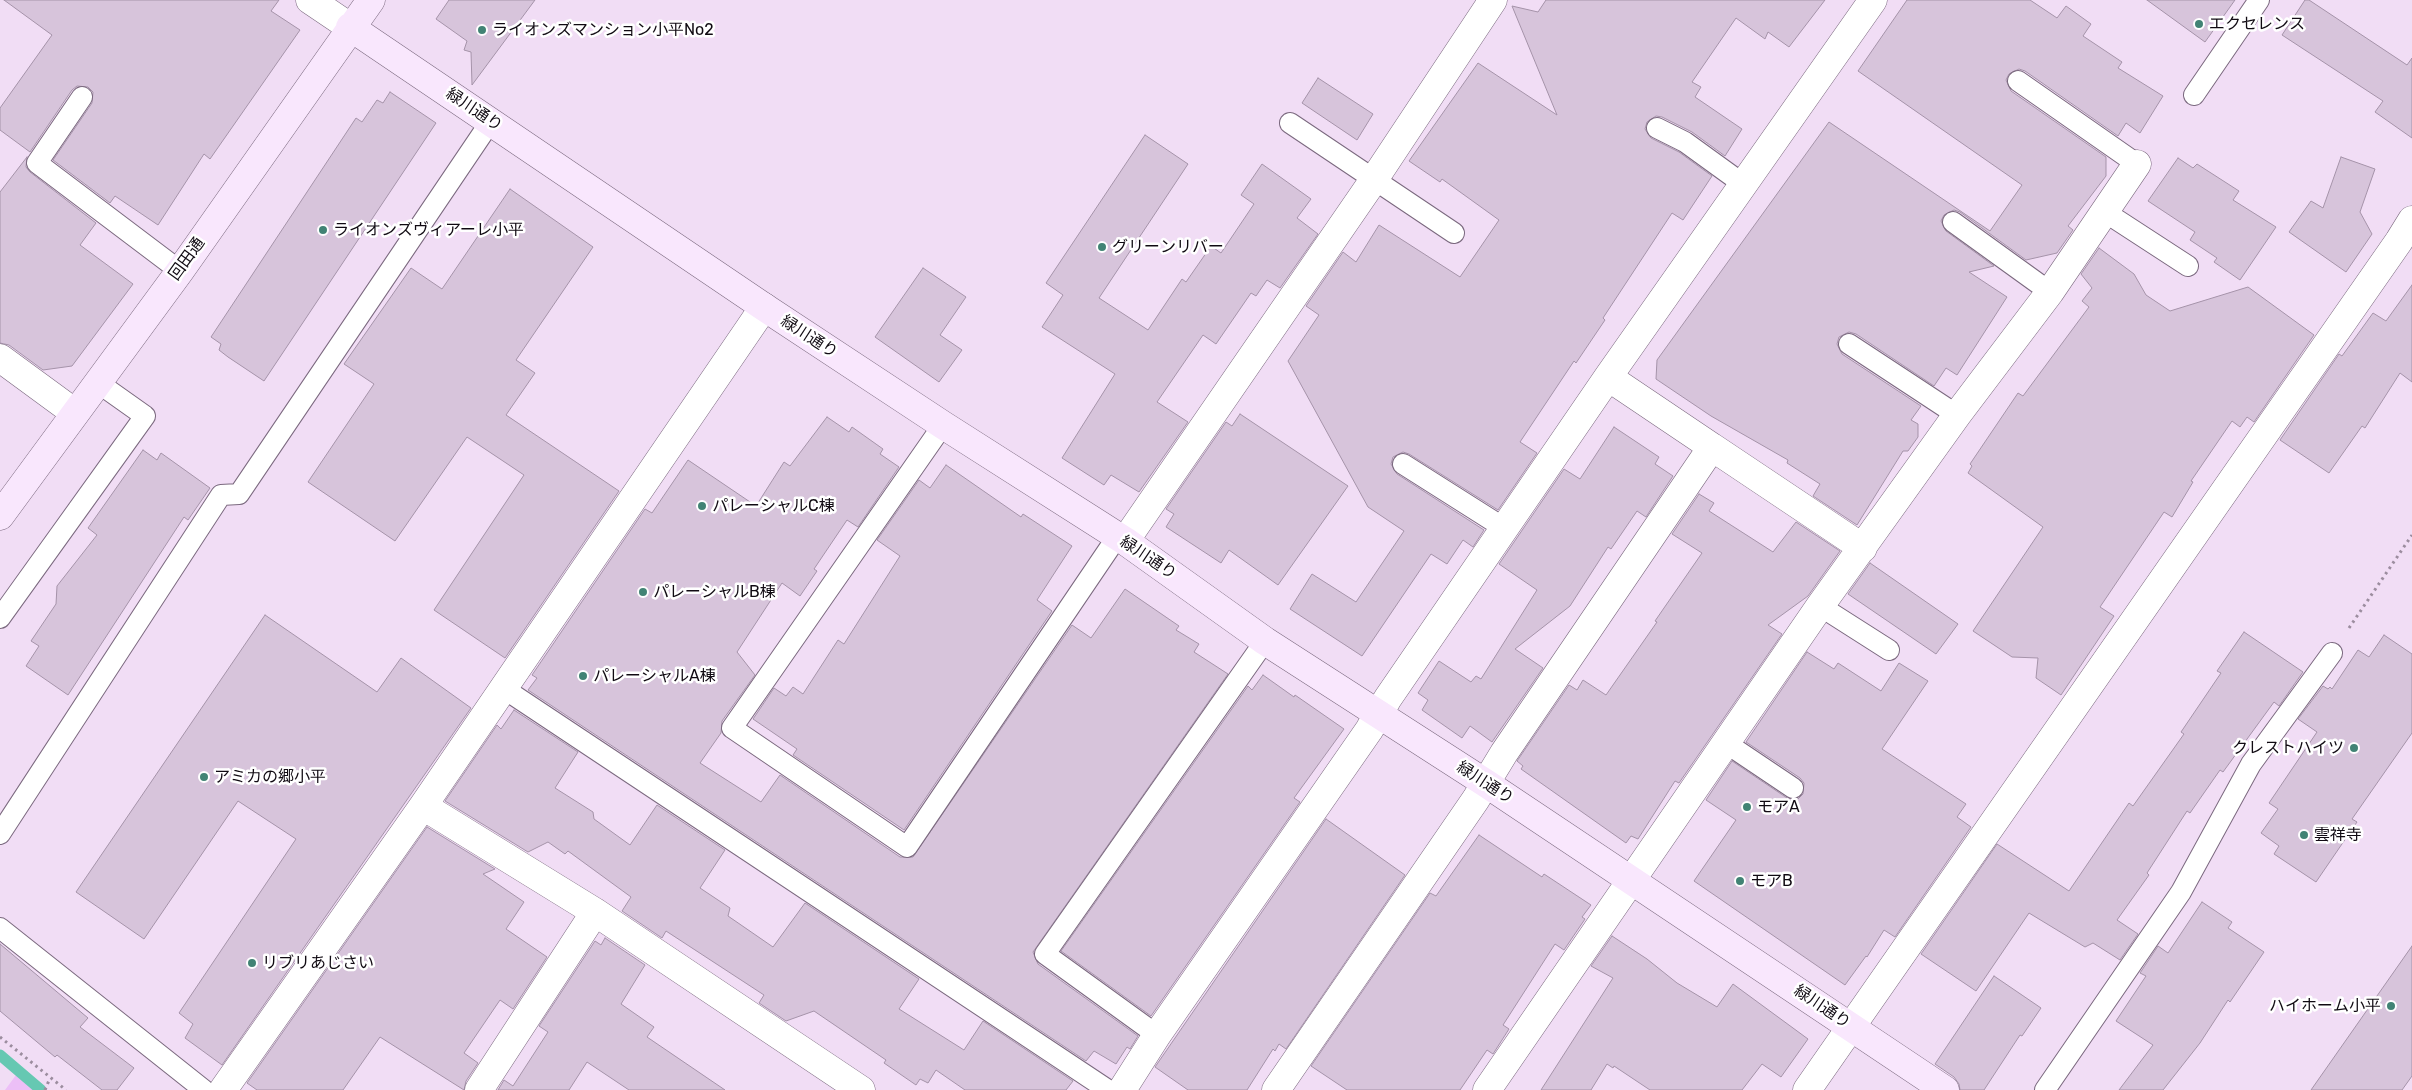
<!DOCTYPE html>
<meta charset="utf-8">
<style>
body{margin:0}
canvas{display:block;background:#f1ddf5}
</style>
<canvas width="2412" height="1090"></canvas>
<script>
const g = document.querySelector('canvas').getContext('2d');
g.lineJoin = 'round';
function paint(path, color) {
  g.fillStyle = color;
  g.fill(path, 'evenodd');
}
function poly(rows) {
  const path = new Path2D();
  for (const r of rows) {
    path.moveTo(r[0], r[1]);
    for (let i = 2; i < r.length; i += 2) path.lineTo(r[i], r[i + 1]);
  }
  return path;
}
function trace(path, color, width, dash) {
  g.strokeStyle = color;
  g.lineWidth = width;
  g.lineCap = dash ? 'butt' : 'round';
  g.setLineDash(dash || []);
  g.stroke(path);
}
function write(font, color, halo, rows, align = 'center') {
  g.font = font + ' Rubik,"Noto Sans JP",sans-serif';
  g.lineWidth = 5;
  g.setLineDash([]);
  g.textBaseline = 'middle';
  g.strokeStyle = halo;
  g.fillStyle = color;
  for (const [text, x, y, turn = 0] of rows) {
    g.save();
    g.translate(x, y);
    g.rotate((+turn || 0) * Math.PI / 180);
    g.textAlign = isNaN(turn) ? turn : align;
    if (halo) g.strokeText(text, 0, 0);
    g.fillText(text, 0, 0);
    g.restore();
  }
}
paint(poly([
 [19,1071,44,1090,5,1090]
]), '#ecbff7');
trace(poly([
 [0,1055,41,1090]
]), '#66c8b2', 11);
const building = poly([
 [4,0,279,0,271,11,300,30,210,159,204,154,158,225,115,196,110,203,53,160,92,103,93,92,88,87,77,86,72,90,30,152,0,130,0,108,52,35,4,0],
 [449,0,535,0,472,85,471,52,464,50,467,41,436,19,449,0],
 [1546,0,1825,0,1789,47,1768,32,1765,39,1736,18,1692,82,1701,87,1695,97,1742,129,1725,156,1692,132,1662,117,1656,116,1647,122,1645,129,1651,138,1679,152,1712,176,1683,220,1672,213,1603,318,1605,320,1576,363,1574,361,1520,442,1537,453,1498,510,1409,454,1403,452,1393,457,1391,464,1397,474,1484,530,1473,547,1463,540,1447,564,1431,554,1362,656,1290,609,1312,574,1356,602,1404,531,1368,507,1288,361,1319,315,1306,306,1343,252,1356,262,1379,225,1460,277,1499,220,1442,179,1440,182,1409,161,1478,63,1557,115,1512,6,1538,12,1546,0],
 [1907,0,2030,0,2057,18,2066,6,2091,24,2083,36,2122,62,2118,68,2163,96,2140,133,2126,123,2118,136,2025,71,2019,69,2009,74,2006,80,2011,91,2106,157,2106,176,2068,226,2073,230,2057,253,2026,260,1960,212,1954,210,1944,215,1941,221,1946,231,1994,266,1969,272,2007,297,1957,375,1946,368,1934,386,1856,334,1849,332,1839,337,1837,344,1842,354,1921,406,1911,420,1918,424,1918,437,1908,451,1903,451,1857,525,1813,496,1820,484,1787,463,1788,460,1711,416,1656,379,1657,360,1829,122,1990,231,2022,185,1858,71,1907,0],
 [2147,0,2235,0,2205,42,2147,0],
 [2305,0,2309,0,2407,65,2412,58,2412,138,2375,112,2383,101,2282,35,2305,0],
 [1318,78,1373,114,1357,140,1302,103,1318,78],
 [390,92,436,123,264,381,228,357,219,350,221,344,211,337,356,118,362,122,377,100,383,103,390,92],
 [1145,135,1188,164,1099,298,1148,330,1182,279,1186,282,1211,246,1221,253,1254,204,1241,195,1262,164,1311,199,1297,218,1318,234,1280,288,1267,280,1256,296,1251,293,1216,344,1203,335,1157,402,1188,422,1139,492,1111,475,1104,485,1062,458,1115,374,1042,327,1063,295,1046,283,1145,135],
 [27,157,26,167,30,172,96,223,80,245,133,284,72,366,43,370,9,345,0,343,0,192,27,157],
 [2341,157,2375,169,2360,212,2372,234,2346,272,2289,232,2311,201,2323,208,2341,157],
 [2178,158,2193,168,2197,164,2239,191,2233,200,2276,227,2240,280,2214,262,2217,258,2190,240,2195,232,2148,201,2178,158],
 [510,189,593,247,516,360,535,373,506,415,619,491,505,658,434,610,524,475,467,437,395,541,308,482,374,384,344,364,411,268,442,289,510,189],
 [2099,248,2134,274,2146,295,2170,311,2248,287,2314,335,2254,422,2247,417,2240,427,2232,421,2191,481,2193,482,2172,517,2164,512,2100,607,2114,616,2061,695,2036,678,2038,658,2012,657,1973,631,2043,527,1968,473,1972,466,1970,464,2018,393,2023,396,2089,307,2082,301,2092,288,2081,274,2099,248],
 [923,268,966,297,940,335,962,350,939,382,875,337,923,268],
 [2412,285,2412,382,2400,373,2365,428,2362,426,2329,473,2280,440,2339,354,2342,356,2373,313,2386,321,2412,285],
 [1240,414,1348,486,1278,585,1229,550,1221,563,1166,527,1174,514,1166,509,1226,422,1232,426,1240,414],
 [827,417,849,432,852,427,883,449,880,454,899,467,858,527,847,520,814,569,817,571,800,596,782,583,737,652,755,675,722,721,721,733,700,763,761,802,780,775,900,857,913,857,1072,625,1091,638,1125,589,1179,626,1176,630,1199,644,1194,652,1228,674,1033,952,1038,964,1138,1036,1130,1049,1127,1047,1116,1064,1094,1051,1086,1061,528,690,537,678,532,675,645,509,652,513,688,460,756,506,784,462,790,466,827,417],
 [1614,427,1659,457,1655,464,1673,476,1646,517,1637,511,1611,549,1608,547,1570,606,1515,649,1543,668,1492,742,1470,726,1462,738,1422,710,1428,700,1418,693,1439,661,1471,682,1476,676,1481,679,1537,590,1499,564,1564,469,1580,479,1614,427],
 [143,450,157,460,161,453,210,488,188,520,184,517,68,695,26,666,39,646,31,641,56,604,57,586,97,535,88,528,143,450],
 [946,465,1021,517,1023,514,1072,546,1037,600,1052,611,904,830,793,755,797,749,753,719,774,688,786,696,793,687,803,694,838,640,844,644,900,556,877,540,919,480,930,488,946,465],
 [1699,494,1714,503,1709,511,1773,552,1796,522,1840,551,1808,596,1768,625,1782,634,1679,783,1675,781,1638,839,1631,836,1626,843,1521,769,1523,766,1517,761,1569,685,1577,690,1583,680,1606,695,1657,622,1655,621,1702,553,1672,534,1699,494],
 [1870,563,1958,624,1936,654,1848,594,1870,563],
 [265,615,377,692,401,658,471,708,222,1065,185,1038,193,1024,179,1013,296,839,238,801,144,939,76,892,265,615],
 [2244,632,2303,672,2279,706,2274,702,2223,772,2220,770,2190,813,2187,811,2147,873,2149,875,2117,920,2138,934,2120,960,2093,943,2085,947,2029,913,1976,991,1921,954,1997,844,2069,891,2129,803,2133,806,2184,734,2181,732,2221,673,2217,671,2244,632],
 [2384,635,2412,654,2412,733,2352,819,2357,822,2316,882,2274,854,2279,846,2261,833,2278,809,2269,803,2317,732,2298,719,2323,686,2328,689,2330,687,2332,689,2358,650,2369,657,2384,635],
 [1807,652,1834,669,1838,663,1881,691,1899,663,1928,681,1882,749,1966,804,1957,817,1971,827,1895,937,1884,930,1867,957,1866,956,1845,985,1694,881,1736,820,1706,800,1732,761,1787,798,1798,799,1803,794,1804,783,1800,778,1746,742,1807,652],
 [1263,675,1294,697,1295,695,1344,729,1294,798,1300,802,1151,1016,1061,951,1248,686,1252,690,1263,675],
 [514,710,578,752,555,788,593,812,594,819,630,845,657,805,725,850,700,888,730,908,728,916,773,947,805,903,919,979,899,1009,964,1050,983,1021,1073,1081,1066,1090,965,1090,936,1070,928,1083,920,1079,916,1085,884,1063,886,1060,814,1011,786,1021,759,1003,764,995,666,931,662,938,622,911,631,897,568,851,565,854,548,842,528,852,445,801,497,725,501,729,514,710],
 [1326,819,1405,875,1286,1049,1279,1044,1275,1051,1273,1049,1247,1090,1188,1090,1155,1067,1326,819],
 [427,827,495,869,483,874,524,902,506,929,547,957,513,1009,500,1000,464,1053,478,1063,466,1081,464,1090,380,1037,343,1090,257,1090,247,1083,427,827],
 [1479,835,1542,877,1544,874,1591,905,1582,917,1585,919,1564,950,1555,944,1503,1025,1509,1029,1502,1040,1493,1054,1487,1050,1460,1090,1347,1090,1311,1066,1430,893,1436,896,1479,835],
 [2202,902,2232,922,2228,928,2264,952,2230,1002,2228,1000,2200,1043,2163,1090,2119,1090,2153,1045,2116,1021,2146,976,2140,973,2158,946,2168,953,2202,902],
 [1612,936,1647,959,1677,983,1717,1007,1733,984,1808,1039,1781,1077,1762,1064,1742,1090,1650,1090,1614,1066,1613,1068,1607,1064,1591,1090,1541,1090,1613,978,1591,966,1612,936],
 [605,938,645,965,621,1004,654,1027,647,1037,725,1090,629,1090,587,1062,569,1090,498,1090,504,1080,513,1086,548,1032,539,1026,595,941,601,945,605,938],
 [0,944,88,1018,80,1027,134,1068,117,1090,102,1090,57,1055,55,1057,0,1011,0,944],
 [2412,946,2412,1076,2402,1090,2311,1090,2412,946],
 [1994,976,2041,1008,2022,1036,2020,1035,1984,1090,1960,1090,1959,1084,1954,1077,1935,1064,1994,976]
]);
paint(building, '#d7c4db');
trace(building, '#a593a9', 1);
const lane = poly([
 [2018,81,2137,164],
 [2194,95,2259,0],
 [82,97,37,163,180,271],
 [1290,123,1454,233],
 [1657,128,1685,142,1743,184],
 [2105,212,2188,266],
 [1953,222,2050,292],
 [1849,344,1957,415],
 [943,425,732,728,907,847,1117,537],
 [1403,464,1504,528],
 [1820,606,1889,650],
 [0,618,145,416,97,382],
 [503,688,1108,1090],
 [1726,743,1793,788],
 [0,834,221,495,239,494,491,121],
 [0,928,204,1090],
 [1157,1035,1045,954,1265,641],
 [2045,1090,2181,892,2251,764,2332,653]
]);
const street = poly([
 [310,0,350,27],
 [0,358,75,413],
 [1608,377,1712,447],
 [1125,541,1373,181,1493,0],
 [423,806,595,912,861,1090],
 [223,1090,423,806,764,307],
 [479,1090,595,912],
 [1122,1090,1157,1035,1369,730,1388,698,1608,377,1873,0],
 [1276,1090,1476,799,1504,753,1712,447,1863,548],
 [1487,1090,1820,606,1957,415,2050,292,2137,164],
 [1807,1090,2399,241,2412,220]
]);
const secondary = poly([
 [350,27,764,307,943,425,1125,541,1265,641,1487,784,1945,1090],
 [0,516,180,271,371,0]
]);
trace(lane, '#7b697f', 22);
trace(street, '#7b697f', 29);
trace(secondary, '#7b697f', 29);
trace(poly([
 [2349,628,2412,535],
 [0,1037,66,1090],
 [45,1090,50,1078]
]), '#9c8d9f', 3, [2.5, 4]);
trace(lane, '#fff', 20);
trace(street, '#fff', 28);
trace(secondary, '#f9e7fd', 28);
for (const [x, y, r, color] of [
 [2199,24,5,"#418374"],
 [482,30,5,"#418374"],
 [323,230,5,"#418374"],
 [1102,247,5,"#418374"],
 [702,506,5,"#418374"],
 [643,592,5,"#418374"],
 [583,676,5,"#418374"],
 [2354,748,5,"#418374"],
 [204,777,5,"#418374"],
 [1747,807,5,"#418374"],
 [2304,835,5,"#418374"],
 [1740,881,5,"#418374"],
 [252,963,5,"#418374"],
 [2391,1006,5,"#418374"]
]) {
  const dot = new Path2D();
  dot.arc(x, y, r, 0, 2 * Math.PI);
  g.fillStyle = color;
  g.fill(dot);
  trace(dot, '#fff', 2);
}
write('16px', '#100a12', '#fff', [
 ["エクセレンス",2209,24],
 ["ライオンズマンション小平No2",492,30],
 ["ライオンズヴィアーレ小平",333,230],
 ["グリーンリバー",1112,247],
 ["パレーシャルC棟",712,506],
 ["パレーシャルB棟",653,592],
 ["パレーシャルA棟",593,676],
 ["クレストハイツ",2344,748,"right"],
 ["アミカの郷小平",214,777],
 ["モアA",1757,807],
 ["雲祥寺",2314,835],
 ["モアB",1750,881],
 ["リブリあじさい",262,963],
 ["ハイホーム小平",2381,1006,"right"]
], 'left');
write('16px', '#100a12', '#fff', [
 ["緑川通り",474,110,34],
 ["回田通",187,259,-54],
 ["緑川通り",809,337,33],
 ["緑川通り",1148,558,34],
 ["緑川通り",1485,783,33],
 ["緑川通り",1822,1007,34]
]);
</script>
